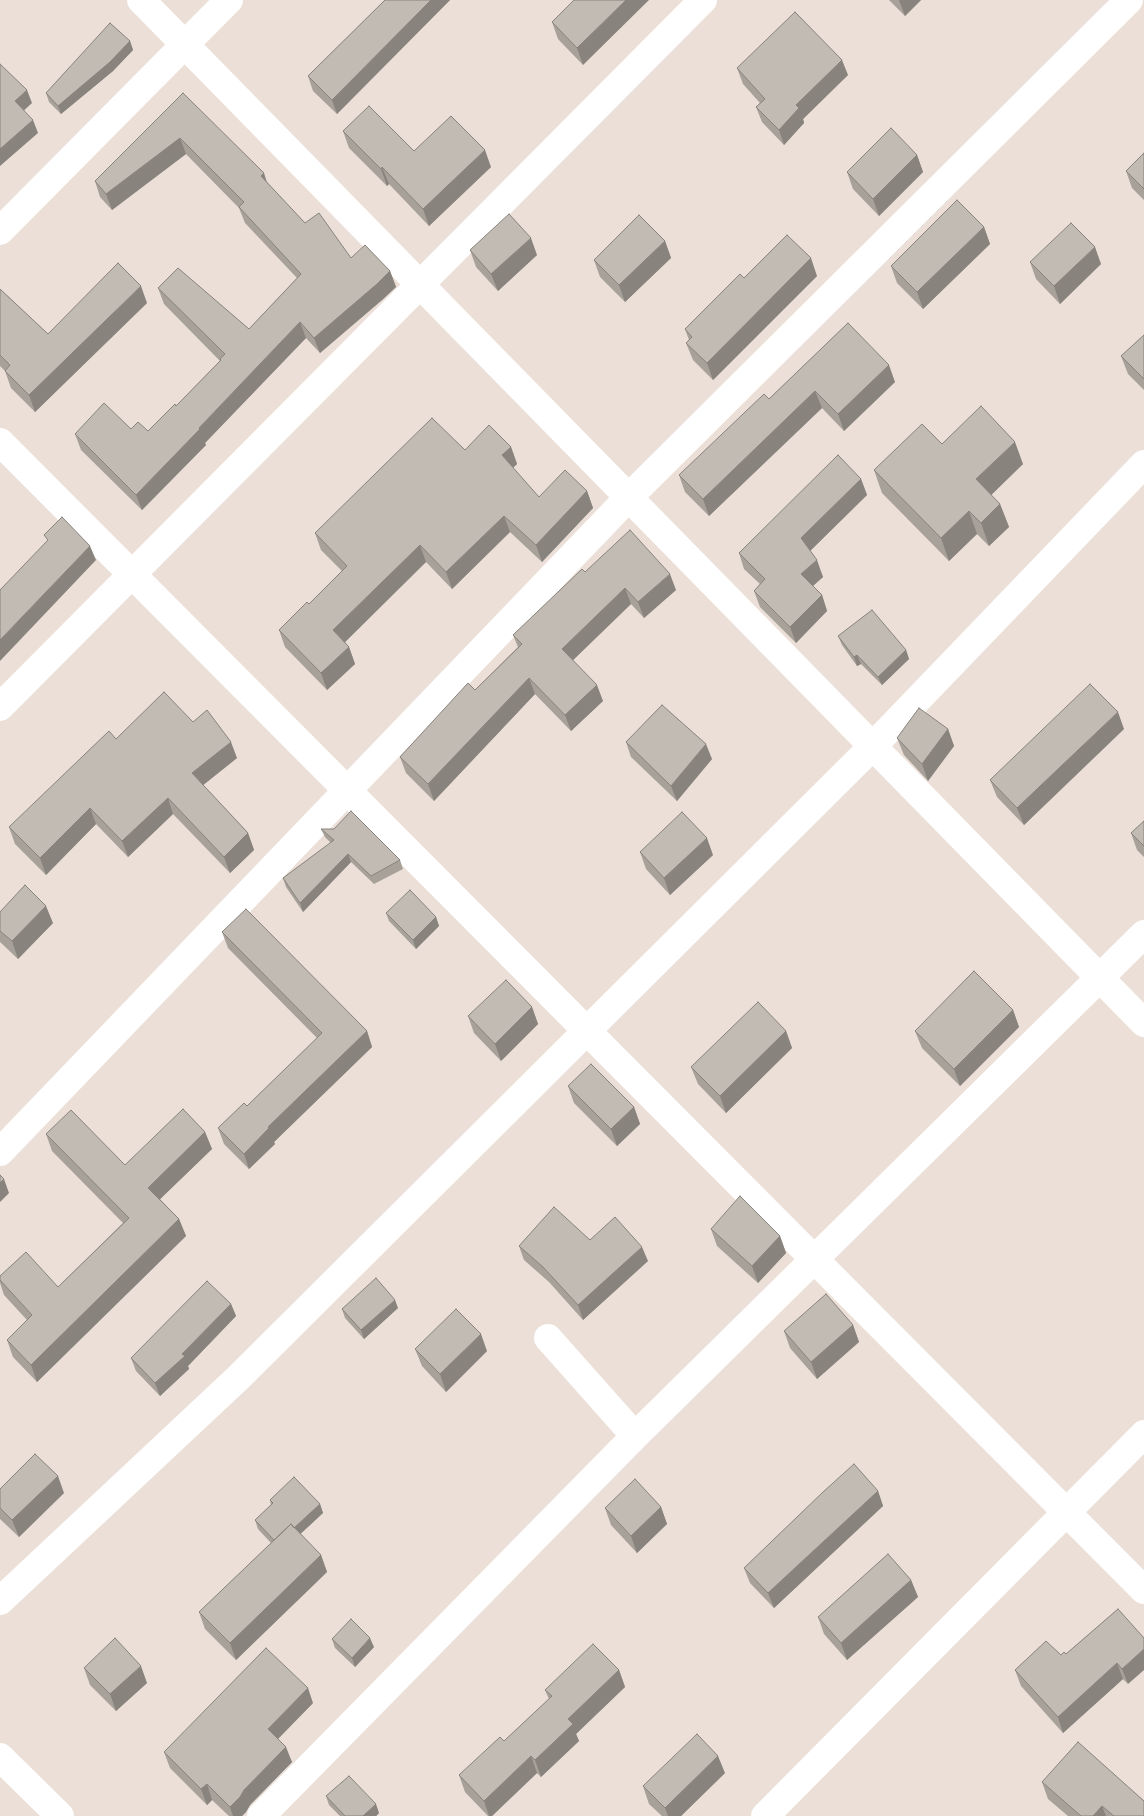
<!DOCTYPE html>
<style>
body{margin:0}
canvas{display:block;background:#ebdfd7}
</style>
<canvas width="1144" height="1816"></canvas>
<script>
const g = document.querySelector('canvas').getContext('2d');
g.lineJoin = 'round';
function poly(rows) {
  const path = new Path2D();
  for (const r of rows) {
    path.moveTo(r[0], r[1]);
    for (let i = 2; i < r.length; i += 2) path.lineTo(r[i], r[i + 1]);
  }
  return path;
}
function trace(path, color, width, dash) {
  g.strokeStyle = color;
  g.lineWidth = width;
  g.lineCap = dash ? 'butt' : 'round';
  g.setLineDash(dash || []);
  g.stroke(path);
}
function paint(path, color) {
  g.fillStyle = color;
  g.fill(path, 'evenodd');
}
trace(poly([
 [141,0,1144,1023],
 [0,231,229,0],
 [0,442,1144,1590],
 [0,707,703,0],
 [0,1152,629,497,1129,0],
 [548,1338,635,1436],
 [0,1601,238,1378,873,746,1144,464],
 [261,1816,635,1436,1144,934],
 [765,1816,1144,1434]
]), '#fff', 28);
trace(poly([
 [0,1757,60,1816]
]), '#fff', 28);
paint(poly([
 [385,0,450,0,337,114,313,91,308,76],
 [574,0,583,65,558,39,552,22],
 [889,0,921,0,905,16],
 [130,41,133,50,113,71,61,114,49,102,46,93],
 [737,68,848,75,803,119,804,123,784,145,762,122,756,107,760,103,743,84],
 [183,93,305,223,351,258,390,271,396,287,382,300,320,353,306,338,205,443,206,445,142,510,81,450,75,434,131,429,148,431,176,406,220,361,164,304,158,288,249,329,297,278,245,223,239,208,186,154,112,210,100,197,95,181],
 [343,131,414,151,491,167,429,226,389,184,387,186,349,148],
 [1144,153,1144,200,1132,188,1126,171],
 [917,155,923,172,879,216,853,189,847,172],
 [984,227,990,244,923,309,897,283,891,266],
 [665,241,671,258,625,302,600,277,594,260],
 [470,250,537,255,498,291,476,267],
 [1030,262,1101,264,1060,304,1036,279],
 [817,276,713,380,693,360,686,343,689,340,685,329,744,278],
 [0,289,48,334,147,303,35,412,11,388,5,371,0,366],
 [848,323,895,382,844,431,822,408,709,516,685,492,679,475,769,399],
 [1144,335,1144,390,1128,374,1121,356],
 [942,444,1023,464,991,495,1000,504,1009,527,989,546,977,534,949,561,882,493,874,470],
 [511,447,517,464,513,468,539,497,587,491,593,508,542,562,510,532,452,589,426,562,345,642,349,647,355,664,327,690,285,647,279,630,309,604,342,571,321,550,315,533,465,450],
 [861,479,867,495,810,551,823,577,813,586,822,595,827,611,796,643,760,607,754,591,760,584,744,569,739,553],
 [585,572,676,590,644,618,631,604,573,660,603,701,571,731,535,694,434,801,406,773,400,757,475,690,518,647,513,635],
 [838,636,906,650,909,659,882,685,861,664,857,666,842,645],
 [193,722,237,758,203,785,248,833,254,850,230,873,173,814,128,857,96,824,46,875,15,844,9,827,116,739],
 [948,729,954,746,928,781,904,755,897,738],
 [1124,729,1024,825,997,797,990,780],
 [626,742,712,759,677,801,631,757],
 [1144,821,1144,857,1137,850,1131,833],
 [321,829,400,860,403,869,374,884,351,862,303,912,286,887,283,878,331,843,325,837],
 [640,852,713,855,670,895,646,869],
 [0,912,53,923,18,959,0,942],
 [386,913,436,917,439,926,416,949,389,921],
 [222,932,367,1031,372,1047,274,1142,275,1144,249,1169,224,1144,218,1128,247,1106,317,1038,228,948],
 [532,1007,538,1024,501,1061,474,1033,468,1016],
 [1013,1010,1019,1027,960,1086,922,1048,915,1031],
 [786,1031,792,1048,726,1113,698,1084,691,1067],
 [568,1086,634,1107,640,1124,617,1146,574,1103],
 [205,1132,212,1149,160,1199,179,1219,186,1236,37,1382,13,1357,7,1340,27,1320,4,1295,0,1283,0,1276,58,1287,123,1223,52,1151,46,1134,125,1165],
 [711,1229,780,1236,786,1253,758,1283,717,1246],
 [519,1246,648,1261,583,1320,549,1282,524,1260],
 [231,1304,236,1316,188,1366,189,1369,160,1396,136,1371,131,1358],
 [398,1308,364,1339,345,1318,342,1309],
 [853,1325,859,1342,817,1379,790,1348,784,1331],
 [415,1349,487,1351,446,1392,422,1366],
 [0,1489,64,1493,19,1537,0,1519],
 [878,1491,883,1506,774,1608,750,1583,744,1568],
 [270,1500,320,1504,323,1513,300,1534,321,1555,327,1572,236,1660,205,1629,199,1612,271,1543,258,1529,255,1520,271,1505],
 [661,1507,667,1524,637,1553,611,1525,605,1508],
 [911,1580,918,1597,847,1660,824,1634,818,1617],
 [1118,1609,1128,1684,1123,1679,1063,1733,1021,1686,1015,1670,1066,1654],
 [332,1639,374,1647,355,1667,335,1648],
 [84,1668,147,1683,116,1711,90,1685],
 [619,1670,625,1687,576,1734,579,1741,541,1777,537,1773,492,1816,488,1816,465,1792,459,1775,504,1741,549,1699,545,1690],
 [313,1703,278,1739,292,1762,250,1805,246,1812,242,1816,229,1816,212,1800,207,1805,170,1768,164,1752],
 [725,1773,681,1816,662,1816,649,1804,643,1786],
 [1042,1782,1144,1816,1068,1816,1048,1799],
 [326,1796,379,1813,376,1816,340,1816,329,1805]
]), '#a7a19a');
paint(poly([
 [431,0,450,0,337,114,332,100],
 [626,0,649,0,583,65,577,48],
 [899,0,921,0,905,16],
 [130,41,133,50,113,71,61,114,58,106],
 [842,60,848,75,803,119,804,123,784,145,779,130,796,105],
 [27,90,32,103,20,114,15,101],
 [33,120,38,133,0,166,0,149],
 [180,138,186,154,112,210,106,194],
 [485,150,491,167,429,226,423,209],
 [917,155,923,172,879,216,873,199],
 [382,167,389,184,387,186,381,169],
 [264,173,269,189,261,176],
 [984,227,990,244,923,309,917,292],
 [531,238,537,255,498,291,491,274],
 [665,241,671,258,625,302,619,285],
 [1095,247,1101,264,1060,304,1054,286],
 [811,258,817,276,713,380,707,363],
 [390,271,396,287,382,300,320,353,314,338],
 [141,286,147,303,35,412,29,395],
 [300,322,306,338,205,443,206,445,142,510,136,495],
 [889,365,895,382,844,431,838,414],
 [815,391,822,408,709,516,703,499],
 [1015,442,1023,464,984,502,976,479],
 [511,447,517,464,508,472,502,455],
 [861,479,867,495,807,554,801,538],
 [587,491,593,508,542,562,536,545],
 [1000,504,1009,527,989,546,981,523],
 [969,511,977,534,949,561,941,538],
 [504,516,510,532,452,589,446,572],
 [420,545,426,562,340,647,333,630],
 [90,546,96,560,0,661,0,640],
 [817,560,823,577,807,591,801,574],
 [670,574,676,590,644,618,638,602],
 [625,588,631,604,568,665,562,649],
 [822,595,827,611,796,643,790,627],
 [349,647,355,664,327,690,321,673],
 [906,650,909,659,882,685,878,677],
 [857,655,861,664,857,666,854,657],
 [529,678,535,694,434,801,428,784],
 [597,685,603,701,571,731,565,715],
 [1118,712,1124,729,1024,825,1017,808],
 [948,729,954,746,928,781,922,764],
 [231,742,237,758,197,790,192,773],
 [706,744,712,759,677,801,671,786],
 [168,798,173,814,128,857,122,841],
 [90,808,96,824,46,875,40,858],
 [248,833,254,850,230,873,224,857],
 [707,838,713,855,670,895,664,878],
 [348,854,351,862,303,912,300,903],
 [46,906,53,923,18,959,12,941],
 [436,917,439,926,416,949,413,940],
 [532,1007,538,1024,501,1061,495,1044],
 [1013,1010,1019,1027,960,1086,954,1069],
 [367,1031,372,1047,274,1142,275,1144,249,1169,244,1154,268,1127],
 [786,1031,792,1048,726,1113,720,1096],
 [634,1107,640,1124,617,1146,611,1129],
 [205,1132,212,1149,154,1205,148,1188],
 [4,1179,9,1193,0,1202,0,1183],
 [179,1219,186,1236,37,1382,31,1365],
 [780,1236,786,1253,758,1283,752,1266],
 [642,1247,648,1261,583,1320,578,1305],
 [395,1300,398,1308,364,1339,361,1330],
 [231,1304,236,1316,188,1366,189,1369,160,1396,155,1383,182,1354],
 [853,1325,859,1342,817,1379,811,1362],
 [481,1334,487,1351,446,1392,440,1374],
 [58,1476,64,1493,19,1537,12,1520],
 [878,1491,883,1506,774,1608,768,1593],
 [320,1504,323,1513,280,1553,277,1544],
 [661,1507,667,1524,637,1553,631,1536],
 [321,1555,327,1572,236,1660,230,1643],
 [911,1580,918,1597,847,1660,841,1643],
 [370,1638,374,1647,355,1667,352,1658],
 [1144,1649,1144,1670,1128,1684,1122,1669],
 [1117,1663,1123,1679,1063,1733,1058,1717],
 [141,1666,147,1683,116,1711,110,1694],
 [619,1670,625,1687,576,1734,579,1741,541,1777,535,1760,568,1719],
 [308,1688,313,1703,273,1744,268,1729],
 [286,1747,292,1762,250,1805,246,1812,242,1816,233,1816,230,1807,244,1790],
 [531,1756,537,1773,492,1816,489,1816,484,1801],
 [718,1756,725,1773,681,1816,668,1816,665,1808],
 [207,1784,212,1800,207,1805,201,1789],
 [376,1804,379,1813,376,1816,363,1816],
 [1102,1806,1106,1816,1093,1816]
]), '#88837d');
const building = poly([
 [385,0,431,0,332,100,308,76,385,0],
 [574,0,626,0,577,48,552,22,574,0],
 [795,12,842,60,796,105,799,108,779,130,756,107,765,99,737,68,795,12],
 [110,23,130,41,110,62,58,106,46,93,110,23],
 [0,64,27,90,15,101,33,120,0,149,0,64],
 [183,93,264,173,261,176,305,223,319,213,351,258,365,245,390,271,377,284,314,338,300,322,199,428,200,429,136,495,75,434,104,403,131,429,138,422,148,431,175,404,176,406,221,360,220,359,225,354,158,288,178,268,249,329,301,274,239,207,244,202,180,138,106,194,95,181,183,93],
 [369,106,414,151,451,116,485,150,423,209,382,167,381,169,343,131,369,106],
 [891,128,917,155,873,199,847,172,891,128],
 [1144,153,1144,189,1126,171,1144,153],
 [957,200,984,227,917,292,891,266,957,200],
 [509,214,531,238,491,274,470,250,509,214],
 [639,215,665,241,619,285,594,260,639,215],
 [1071,223,1095,247,1054,286,1030,262,1071,223],
 [787,235,811,258,707,363,686,343,692,337,685,329,740,274,744,278,787,235],
 [118,263,141,286,29,395,5,371,10,365,0,355,0,289,48,334,118,263],
 [848,323,889,365,838,414,815,391,703,499,679,475,764,394,769,399,848,323],
 [1144,335,1144,379,1121,356,1144,335],
 [981,406,1015,442,976,479,1000,504,981,523,969,511,941,538,874,470,922,424,942,444,981,406],
 [432,418,465,450,489,425,511,447,502,455,539,497,565,470,587,491,536,545,504,516,446,572,420,545,333,630,349,647,321,673,279,630,307,602,309,604,347,566,315,533,432,418],
 [838,455,861,479,801,538,817,560,801,574,822,595,790,627,754,591,765,579,739,553,838,455],
 [62,517,90,546,0,640,0,590,48,540,44,535,62,517],
 [630,530,670,574,638,602,625,588,562,649,597,685,565,715,529,678,428,784,400,757,468,683,475,690,522,644,513,635,582,569,585,572,630,530],
 [872,610,906,650,878,677,857,655,854,657,838,636,872,610],
 [1090,684,1118,712,1017,808,990,780,1090,684],
 [164,692,193,722,207,710,231,742,192,773,248,833,224,857,168,798,122,841,90,808,40,858,9,827,109,731,116,739,164,692],
 [662,705,706,744,671,786,626,742,662,705],
 [919,708,948,729,922,764,897,738,919,708],
 [351,811,400,860,371,876,348,854,300,903,283,878,334,840,321,829,334,829,351,811],
 [682,812,707,838,664,878,640,852,682,812],
 [1144,821,1144,846,1131,833,1144,821],
 [25,885,46,906,12,941,0,931,0,912,25,885],
 [410,890,436,917,413,940,386,913,410,890],
 [246,909,367,1031,268,1127,269,1128,244,1154,218,1128,244,1103,247,1106,322,1033,222,932,246,909],
 [974,971,1013,1010,954,1069,915,1031,974,971],
 [506,980,532,1007,495,1044,468,1016,506,980],
 [758,1002,786,1031,720,1096,691,1067,758,1002],
 [591,1064,634,1107,611,1129,568,1086,591,1064],
 [183,1109,205,1132,148,1188,179,1219,31,1365,7,1340,32,1315,0,1280,0,1276,26,1252,58,1287,129,1218,46,1134,71,1110,125,1165,183,1109],
 [0,1175,4,1179,0,1183,0,1175],
 [740,1196,780,1236,752,1266,711,1229,740,1196],
 [554,1207,590,1240,615,1217,642,1247,578,1305,543,1267,519,1246,554,1207],
 [376,1278,395,1300,361,1330,342,1309,376,1278],
 [207,1281,231,1304,182,1354,185,1356,155,1383,131,1358,207,1281],
 [826,1294,853,1325,811,1362,784,1331,826,1294],
 [456,1309,481,1334,440,1374,415,1349,456,1309],
 [35,1454,58,1476,12,1520,0,1508,0,1489,35,1454],
 [854,1464,878,1491,768,1593,744,1568,823,1492,854,1464],
 [294,1477,320,1504,294,1528,291,1524,274,1540,255,1520,273,1503,270,1500,294,1477],
 [635,1479,661,1507,631,1536,605,1508,635,1479],
 [291,1524,321,1555,230,1643,199,1612,291,1524],
 [888,1554,911,1580,841,1643,818,1617,888,1554],
 [1118,1609,1144,1638,1144,1649,1122,1669,1117,1663,1058,1717,1015,1670,1046,1641,1061,1655,1064,1652,1066,1654,1118,1609],
 [351,1619,370,1638,352,1658,332,1639,351,1619],
 [115,1638,141,1666,110,1694,84,1668,115,1638],
 [593,1644,619,1670,568,1719,573,1724,535,1760,531,1756,484,1801,459,1775,500,1737,504,1741,552,1696,545,1690,593,1644],
 [266,1648,308,1688,268,1729,286,1747,244,1790,240,1797,230,1807,207,1784,201,1789,164,1752,266,1648],
 [697,1734,718,1756,665,1808,643,1786,697,1734],
 [1078,1742,1144,1801,1144,1816,1114,1816,1102,1806,1093,1816,1081,1816,1042,1782,1078,1742],
 [349,1776,376,1804,363,1816,345,1816,326,1796,349,1776]
]);
paint(building, '#c2bbb3');
trace(building, '#88837d', 1);
</script>
